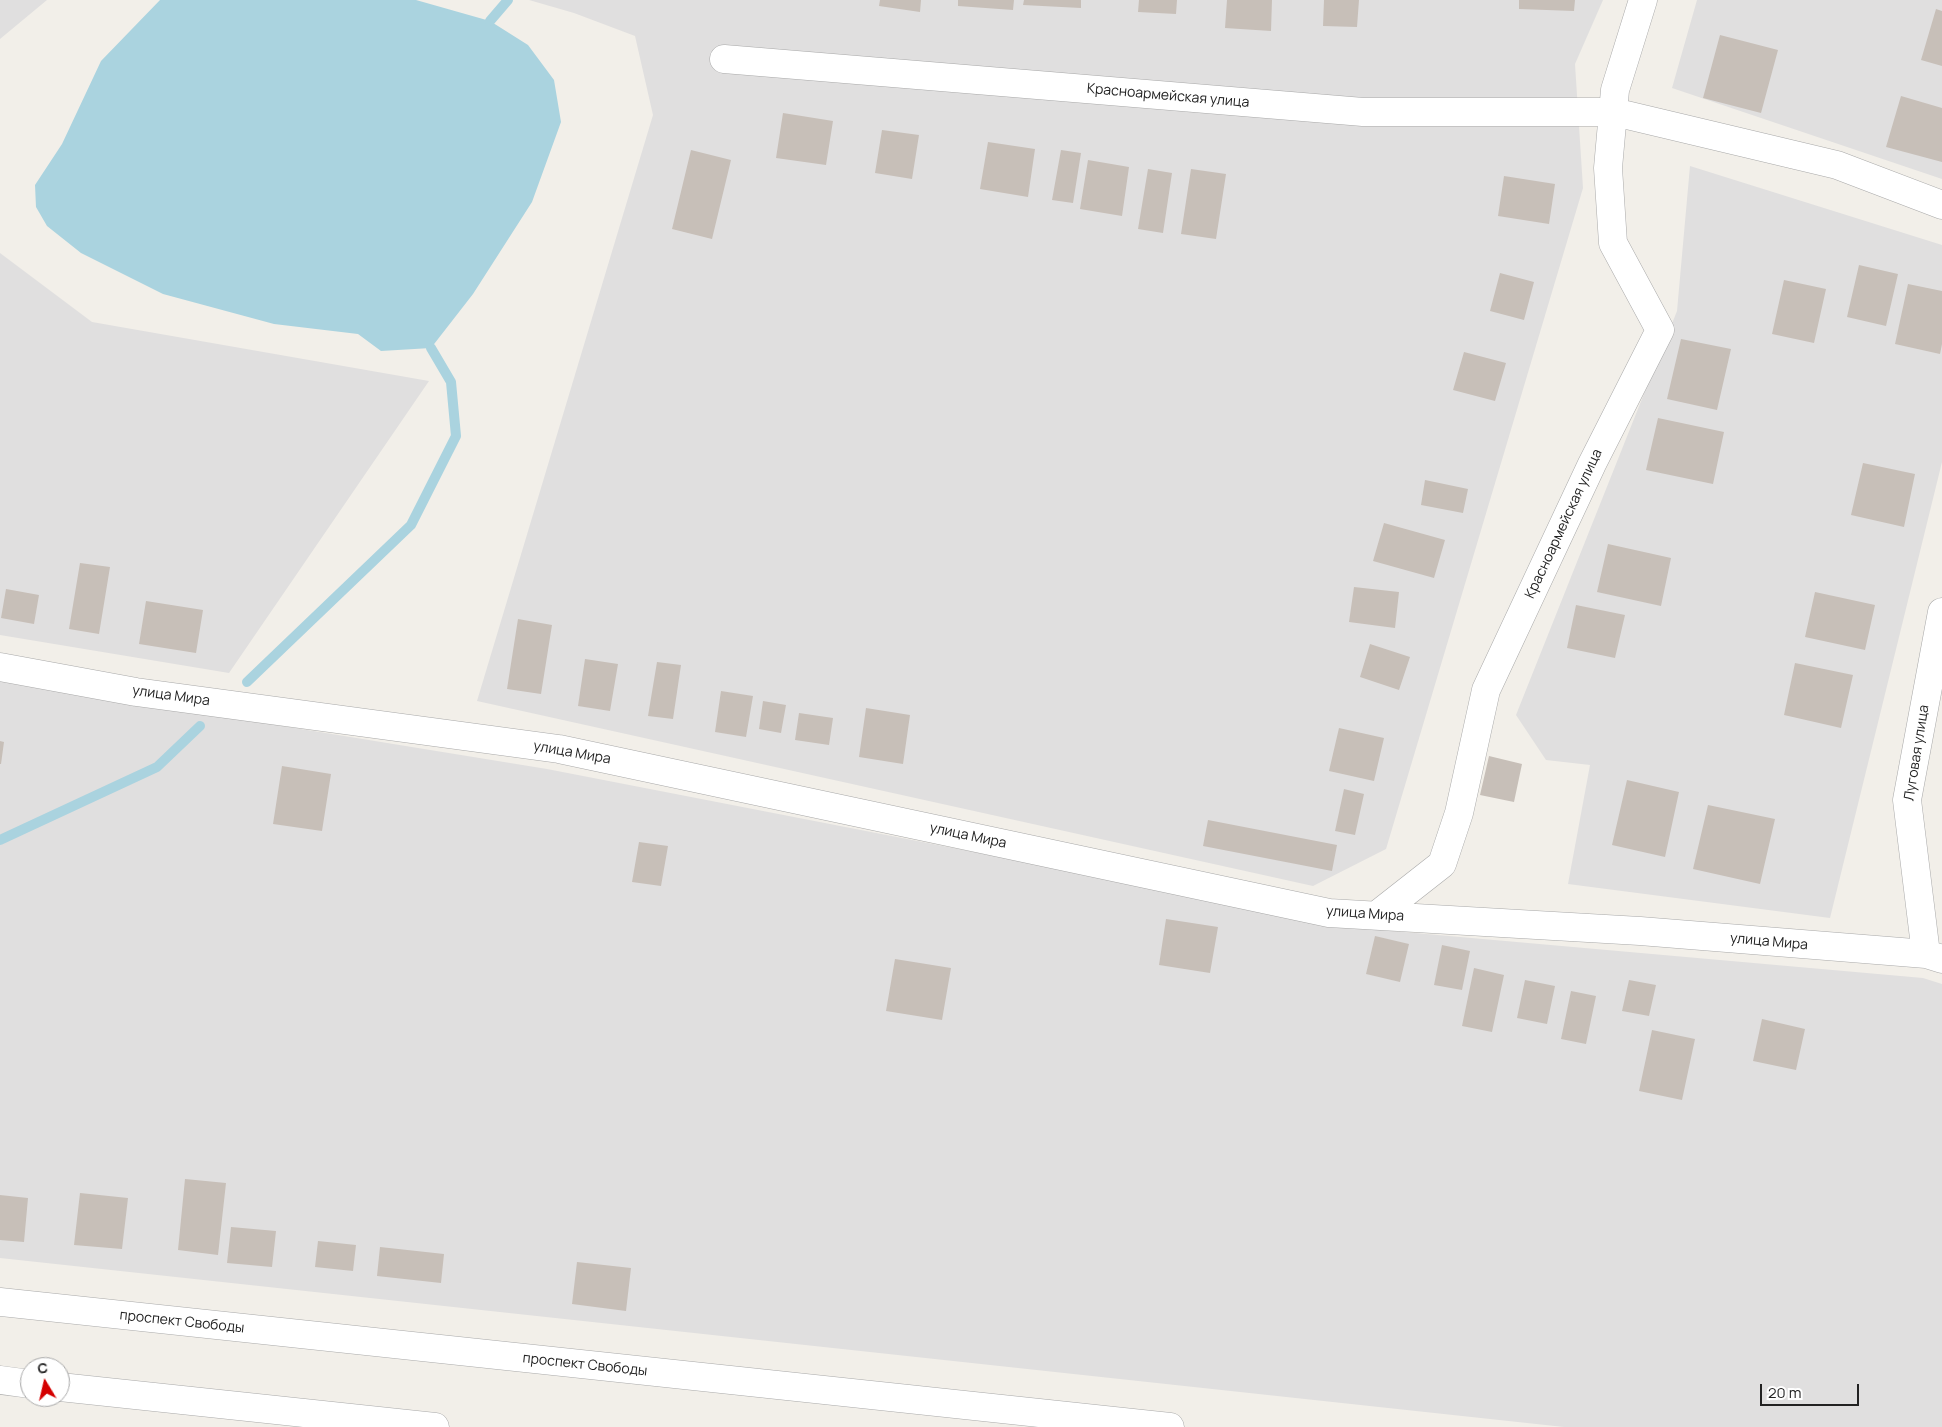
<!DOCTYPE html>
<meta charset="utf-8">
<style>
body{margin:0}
#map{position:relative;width:1942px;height:1427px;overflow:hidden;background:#f2efe9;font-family:Manrope,sans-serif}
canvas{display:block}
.north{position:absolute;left:20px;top:1357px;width:50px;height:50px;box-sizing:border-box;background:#fff;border:1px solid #a7a7a7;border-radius:50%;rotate:351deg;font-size:14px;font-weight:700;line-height:20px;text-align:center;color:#222}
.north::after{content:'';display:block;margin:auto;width:18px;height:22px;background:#d40000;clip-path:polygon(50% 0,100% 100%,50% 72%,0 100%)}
.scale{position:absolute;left:1760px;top:1384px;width:99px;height:22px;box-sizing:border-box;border:2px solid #222;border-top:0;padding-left:6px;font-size:15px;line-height:18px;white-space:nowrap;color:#222;-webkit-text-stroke:4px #fff;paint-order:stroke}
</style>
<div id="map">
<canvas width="1942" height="1427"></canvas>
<div class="north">С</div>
<div class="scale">20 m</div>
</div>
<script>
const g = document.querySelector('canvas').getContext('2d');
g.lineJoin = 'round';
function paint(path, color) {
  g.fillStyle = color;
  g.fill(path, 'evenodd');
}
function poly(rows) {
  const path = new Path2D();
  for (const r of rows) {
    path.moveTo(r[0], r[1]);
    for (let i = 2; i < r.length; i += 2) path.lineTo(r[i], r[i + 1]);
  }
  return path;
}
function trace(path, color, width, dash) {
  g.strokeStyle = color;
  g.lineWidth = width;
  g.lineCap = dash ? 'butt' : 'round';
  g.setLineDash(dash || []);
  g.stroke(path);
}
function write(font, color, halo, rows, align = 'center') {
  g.font = font + ' Manrope,sans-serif';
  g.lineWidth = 4;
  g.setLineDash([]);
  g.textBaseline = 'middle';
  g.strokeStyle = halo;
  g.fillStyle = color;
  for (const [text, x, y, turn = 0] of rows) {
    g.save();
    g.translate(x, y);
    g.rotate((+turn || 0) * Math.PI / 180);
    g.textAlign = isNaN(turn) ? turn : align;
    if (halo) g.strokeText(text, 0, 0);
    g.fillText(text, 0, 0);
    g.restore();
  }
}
paint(poly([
 [0,0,47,0,0,39],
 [529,0,1603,0,1575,64,1583,188,1386,849,1313,886,477,701,653,115,635,36,574,13],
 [1697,0,1942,0,1942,179,1672,88],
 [1690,166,1942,245,1942,462,1830,918,1568,884,1590,765,1546,760,1516,715,1677,311],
 [0,253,92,322,429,381,229,673,0,635],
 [0,680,547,769,1370,929,1923,978,1942,984,1942,1427,1564,1427,0,1258]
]), '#e0dfdf');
paint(poly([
 [160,0,416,0,490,21,528,45,554,80,561,122,532,202,473,294,431,348,381,351,358,334,274,324,163,294,81,253,47,226,36,207,35,185,62,144,101,61]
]), '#aad3df');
trace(poly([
 [490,21,508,0],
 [247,682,411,525,456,436,451,382,431,348],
 [0,840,157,767,200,726]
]), '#aad3df', 10);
paint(poly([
 [880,0,921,0,920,12,879,6],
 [958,0,1014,0,1013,10,958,6],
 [1024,0,1081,0,1081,8,1023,5],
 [1139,0,1177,0,1176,14,1138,12],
 [1227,0,1272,0,1271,31,1225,28],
 [1324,0,1359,0,1357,27,1323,26],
 [1519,0,1575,0,1574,11,1519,9],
 [1936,9,1942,11,1942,66,1921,60],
 [1720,35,1778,50,1761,113,1703,98],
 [1901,96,1942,108,1942,162,1886,147],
 [783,113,833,121,826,165,776,158],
 [882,130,919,135,912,179,875,173],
 [988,142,1035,149,1028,197,980,189],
 [691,150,731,160,712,239,672,229],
 [1061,150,1081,153,1073,203,1052,200],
 [1088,160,1129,167,1122,216,1080,209],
 [1148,169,1172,173,1163,233,1138,229],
 [1191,169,1226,174,1216,239,1181,234],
 [1504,176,1555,184,1549,224,1498,216],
 [1859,265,1898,274,1886,326,1847,317],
 [1500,273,1534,282,1524,320,1490,311],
 [1784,280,1826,289,1814,343,1772,334],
 [1908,284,1942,291,1942,344,1940,354,1895,344],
 [1681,339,1731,349,1717,410,1667,399],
 [1464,352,1506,363,1495,401,1453,390],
 [1658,418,1724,432,1713,484,1646,470],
 [1863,463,1915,474,1904,527,1851,515],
 [1425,480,1468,489,1463,513,1421,505],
 [1384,523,1445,540,1434,578,1373,561],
 [1608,544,1671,558,1661,606,1597,592],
 [80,563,110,567,99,634,69,629],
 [1354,587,1399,592,1395,628,1349,622],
 [6,589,39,595,34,624,1,618],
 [1815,592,1875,605,1865,650,1805,637],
 [146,601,203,610,196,653,139,644],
 [1576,605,1625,615,1615,658,1567,648],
 [518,619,552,625,541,694,507,689],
 [1370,644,1410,657,1399,690,1360,677],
 [585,659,618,664,610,711,578,706],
 [657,662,681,665,673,719,648,716],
 [1795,663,1853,675,1841,728,1784,715],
 [721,691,753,696,746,737,715,732],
 [763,701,786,705,781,733,759,729],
 [866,708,910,715,903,764,859,757],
 [799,713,833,718,829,745,795,740],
 [1339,728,1384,738,1374,781,1329,771],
 [0,741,4,742,1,764,0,764],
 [1489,756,1522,764,1514,802,1480,795],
 [282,766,331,774,322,831,273,824],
 [1627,780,1679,792,1665,857,1612,845],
 [1344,789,1364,794,1355,835,1335,831],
 [1708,805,1775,819,1760,884,1693,869],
 [1208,820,1337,845,1332,871,1203,846],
 [639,842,668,846,661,886,632,882],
 [1166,919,1218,927,1210,973,1159,965],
 [1375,936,1409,944,1400,982,1366,974],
 [1442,945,1470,951,1462,990,1434,985],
 [895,959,951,968,942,1020,886,1011],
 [1474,968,1504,975,1492,1032,1462,1026],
 [1525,980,1555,986,1547,1024,1517,1018],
 [1629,980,1656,985,1649,1016,1622,1011],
 [1571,991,1596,996,1586,1044,1561,1039],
 [1762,1019,1805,1029,1796,1070,1753,1061],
 [1652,1030,1695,1039,1682,1100,1639,1091],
 [185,1179,226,1183,218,1255,178,1250],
 [80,1193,128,1198,122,1249,74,1245],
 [0,1195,28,1198,24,1242,0,1240],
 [231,1227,276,1231,272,1267,227,1263],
 [318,1241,356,1245,353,1271,315,1267],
 [380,1247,444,1254,441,1283,377,1276],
 [577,1262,631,1268,626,1311,572,1304]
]), '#c7bfb8');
const street = poly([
 [724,59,1363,112,1614,112,1837,165,1942,205],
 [0,667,136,692,559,749,1329,913,1640,931,1926,954,1942,959],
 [1377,915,1442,864,1459,813,1486,690,1592,464,1660,330,1613,243,1608,168,1615,90,1643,0],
 [1926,954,1907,800,1942,612],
 [0,1302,1170,1427],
 [0,1380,30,1384],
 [60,1387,435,1427]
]);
trace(street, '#a9a9a9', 29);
trace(street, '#fff', 28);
write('14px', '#222', '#fff', [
 ["Красноармейская улица",1168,96,5],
 ["Красноармейская улица",1564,524,-65],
 ["улица Мира",171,696,8],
 ["улица Мира",572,753,10],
 ["Луговая улица",1917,753,-81],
 ["улица Мира",968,836,12],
 ["улица Мира",1365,914,4],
 ["улица Мира",1769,942,5],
 ["проспект Свободы",182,1322,6],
 ["проспект Свободы",585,1365,6]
]);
</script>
